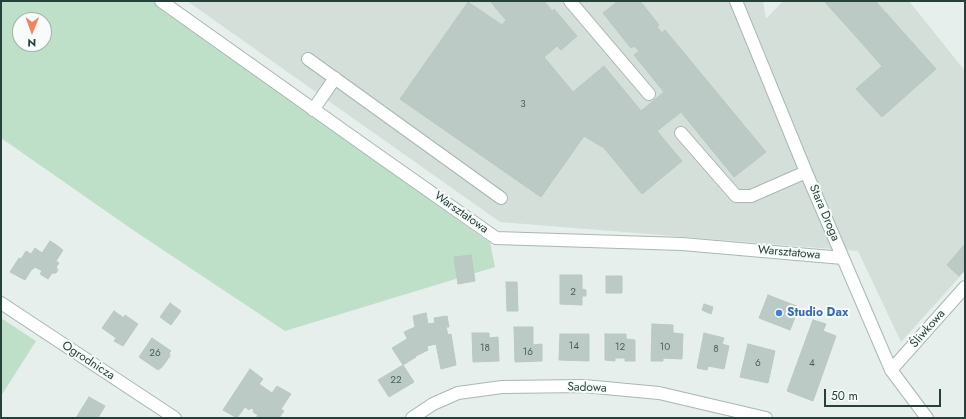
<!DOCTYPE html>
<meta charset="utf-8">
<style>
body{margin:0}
#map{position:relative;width:966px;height:419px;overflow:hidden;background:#e6efeb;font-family:Jost,sans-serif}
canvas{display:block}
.frame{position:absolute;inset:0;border:2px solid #24423a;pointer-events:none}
.north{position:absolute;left:12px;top:12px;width:40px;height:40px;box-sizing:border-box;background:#f7fbf9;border:1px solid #a3b1ad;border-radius:50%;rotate:181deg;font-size:11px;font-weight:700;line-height:16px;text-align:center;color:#24423a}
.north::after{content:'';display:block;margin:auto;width:14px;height:18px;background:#f4845f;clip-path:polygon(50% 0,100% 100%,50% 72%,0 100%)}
.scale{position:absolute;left:824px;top:389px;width:117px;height:18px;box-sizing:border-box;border:2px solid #24423a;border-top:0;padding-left:5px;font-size:12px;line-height:14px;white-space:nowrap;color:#24423a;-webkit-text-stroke:3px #f7fbf9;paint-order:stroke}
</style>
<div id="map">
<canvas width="966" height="419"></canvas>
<div class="frame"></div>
<div class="north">N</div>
<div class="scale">50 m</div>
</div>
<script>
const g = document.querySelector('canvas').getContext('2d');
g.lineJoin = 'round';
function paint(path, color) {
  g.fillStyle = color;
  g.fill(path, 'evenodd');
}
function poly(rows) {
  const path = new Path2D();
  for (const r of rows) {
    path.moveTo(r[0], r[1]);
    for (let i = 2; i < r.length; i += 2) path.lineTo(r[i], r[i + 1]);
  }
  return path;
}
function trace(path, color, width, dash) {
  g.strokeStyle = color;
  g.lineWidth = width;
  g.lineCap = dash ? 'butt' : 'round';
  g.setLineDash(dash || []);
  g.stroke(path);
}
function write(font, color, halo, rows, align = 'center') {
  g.font = font + ' Jost,sans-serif';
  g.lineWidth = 4;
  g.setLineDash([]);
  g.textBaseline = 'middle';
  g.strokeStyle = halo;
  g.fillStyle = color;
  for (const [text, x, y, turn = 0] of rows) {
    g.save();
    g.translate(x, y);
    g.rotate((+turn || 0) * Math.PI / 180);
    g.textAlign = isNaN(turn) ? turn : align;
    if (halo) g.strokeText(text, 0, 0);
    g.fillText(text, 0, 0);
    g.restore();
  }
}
paint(poly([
 [187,1,763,1,766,19,783,1,909,1,965,71,965,271,901,342,858,251,500,222]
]), '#d4dfda');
paint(poly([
 [1,1,153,1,490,243,495,267,285,331,133,230,1,138],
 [20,20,44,20,44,44,20,44],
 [1,318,36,341,1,396]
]), '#bfe0c8');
const building = poly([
 [490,1,544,1,552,11,554,9,577,36,561,50,557,46,544,57,573,92,604,66,641,111,664,92,634,55,639,51,634,46,631,48,603,13,618,1,640,1,659,25,657,27,662,33,665,30,766,152,734,177,681,112,657,131,682,161,642,194,604,148,584,136,541,197,400,99,468,2,502,25,506,20,490,1],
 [824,1,875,1,887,14,859,40,824,1],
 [887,14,936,69,882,117,856,89,882,66,859,40,887,14],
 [50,241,55,244,63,250,56,261,59,263,56,267,58,270,56,273,52,273,48,279,40,274,42,271,35,267,33,269,32,269,25,280,10,272,19,258,21,259,26,251,31,254,35,248,42,253,50,241],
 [965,244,965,269,959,276,947,265,965,244],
 [471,255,475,281,458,284,454,257,471,255],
 [560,275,582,275,582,289,586,290,586,296,582,296,582,305,560,304,560,275],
 [606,276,622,276,622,293,606,293,606,276],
 [506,282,517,282,518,311,507,311,506,282],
 [768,295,799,307,790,330,759,318,768,295],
 [170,303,181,311,171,325,160,317,170,303],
 [704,304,713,307,711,314,702,310,704,304],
 [114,311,124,318,125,315,138,324,123,346,114,341,116,338,102,328,114,311],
 [426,313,428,324,435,323,434,318,447,316,449,327,446,327,448,335,451,334,456,365,441,369,436,344,427,346,428,350,416,356,404,332,415,327,413,316,426,313],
 [813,320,826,324,823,331,836,336,813,401,787,391,813,320],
 [652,324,673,325,673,333,683,334,682,359,663,358,663,361,651,361,652,324],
 [514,327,533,327,533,345,542,344,542,361,515,362,514,327],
 [472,333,489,333,489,338,498,337,499,361,473,362,472,333],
 [704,333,724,338,722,344,729,346,724,369,708,366,707,370,697,368,704,333],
 [560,334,589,334,589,361,559,360,560,334],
 [605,334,626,334,626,339,635,340,635,361,625,361,625,358,615,358,615,361,605,360,605,334],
 [152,338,171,351,169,353,170,356,162,367,158,370,139,357,152,338],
 [407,339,416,357,403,365,392,348,407,339],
 [748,344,775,351,768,383,740,377,748,344],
 [403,365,414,382,389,397,378,380,403,365],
 [250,369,263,379,259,384,272,393,277,386,291,394,281,409,284,411,279,418,256,418,258,415,253,412,254,410,251,408,249,410,245,407,237,418,223,410,250,369],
 [89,397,105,406,98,418,76,418,89,397]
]);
paint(building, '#bbcac4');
trace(building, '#b8c9c2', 1);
const minor = poly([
 [161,1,382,158,496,238,682,244,843,258],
 [570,1,649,94],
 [736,1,806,172,891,370,927,418],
 [308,59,501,198],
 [313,110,335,78],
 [681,133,736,196,751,196,806,172],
 [1,303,175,418],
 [891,370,965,287],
 [412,418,433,404,458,393,502,387,584,386,659,393,766,418]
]);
trace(minor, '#a8b8b2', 14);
trace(minor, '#fff', 12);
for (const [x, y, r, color] of [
 [779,313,4,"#3f7fe0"]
]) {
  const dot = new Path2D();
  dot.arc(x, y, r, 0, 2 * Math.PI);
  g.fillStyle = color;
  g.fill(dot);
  trace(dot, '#f7fbf9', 1.5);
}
write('10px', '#4a645c', null, [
 ["3",523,105],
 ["2",573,293],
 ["14",574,347],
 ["12",620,348],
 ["10",665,348],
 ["18",485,349],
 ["8",716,350],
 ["16",528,353],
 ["26",155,354],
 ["6",758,364],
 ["4",812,364],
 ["22",396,381]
]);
write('12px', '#24423a', '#f7fbf9', [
 ["Warsztatowa",461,213,35],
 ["Stara Droga",824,213,67],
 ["Warsztatowa",789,253,5],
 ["Śliwkowa",928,329,-49],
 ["Ogrodnicza",88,361,33],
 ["Sadowa",587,388,2]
]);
write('bold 12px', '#366cbe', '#f7fbf9', [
 ["Studio Dax",787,313]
], 'left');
</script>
